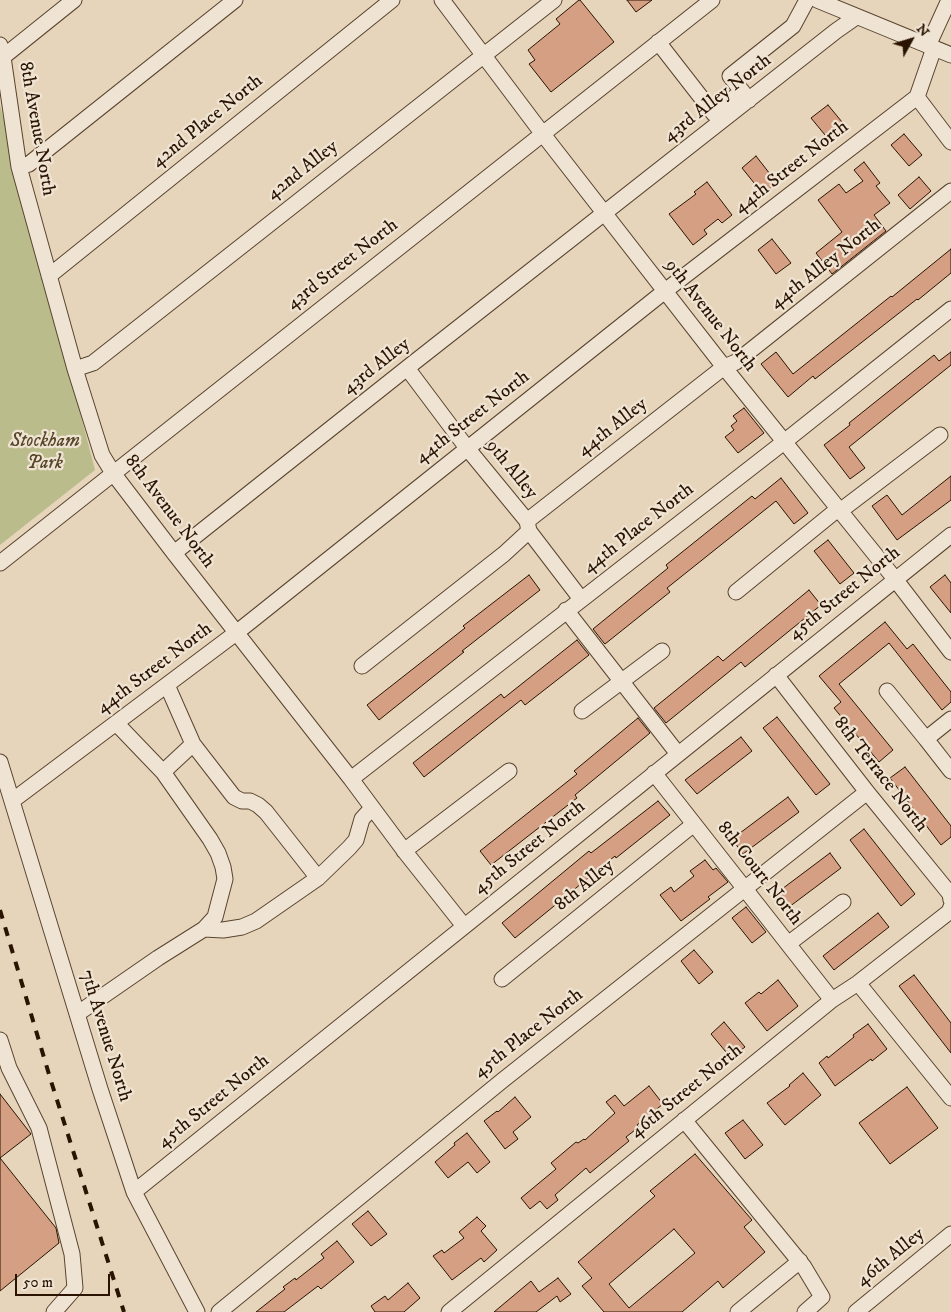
<!DOCTYPE html>
<style>
body{margin:0}
#map{position:relative;width:951px;height:1312px;overflow:hidden;background:#e6d5bb;font-family:"IM FELL DW Pica",serif}
canvas{display:block}
.north{position:absolute;left:886px;top:15px;width:50px;height:50px;-webkit-text-stroke:4px #efe4d3;paint-order:stroke;rotate:51deg;font-size:14px;font-weight:700;line-height:20px;text-align:center;color:#2a1300}
.north::after{content:'';display:block;margin:auto;width:18px;height:22px;background:#2a1300;clip-path:polygon(50% 0,100% 100%,50% 72%,0 100%)}
.scale{position:absolute;left:15px;top:1274px;width:95px;height:22px;box-sizing:border-box;border:2px solid #2a1300;border-top:0;padding-left:6px;font-size:15px;line-height:18px;white-space:nowrap;color:#2a1300;-webkit-text-stroke:4px #efe4d3;paint-order:stroke}
</style>
<div id="map">
<canvas width="951" height="1312"></canvas>
<div class="north">N</div>
<div class="scale">50 m</div>
</div>
<script>
const g = document.querySelector('canvas').getContext('2d');
g.lineJoin = 'round';
function paint(path, color) {
  g.fillStyle = color;
  g.fill(path, 'evenodd');
}
function poly(rows) {
  const path = new Path2D();
  for (const r of rows) {
    path.moveTo(r[0], r[1]);
    for (let i = 2; i < r.length; i += 2) path.lineTo(r[i], r[i + 1]);
  }
  return path;
}
function trace(path, color, width, dash) {
  g.strokeStyle = color;
  g.lineWidth = width;
  g.lineCap = dash ? 'butt' : 'round';
  g.setLineDash(dash || []);
  g.stroke(path);
}
function write(font, color, halo, rows, align = 'center') {
  g.font = font + ' "IM FELL DW Pica",serif';
  g.lineWidth = 4.5;
  g.setLineDash([]);
  g.textBaseline = 'middle';
  g.strokeStyle = halo;
  g.fillStyle = color;
  for (const [text, x, y, turn = 0] of rows) {
    g.save();
    g.translate(x, y);
    g.rotate((+turn || 0) * Math.PI / 180);
    g.textAlign = isNaN(turn) ? turn : align;
    if (halo) g.strokeText(text, 0, 0);
    g.fillText(text, 0, 0);
    g.restore();
  }
}
paint(poly([
 [0,105,95,470,0,545]
]), '#bbbc8c');
const building = poly([
 [579,0,580,0,614,42,551,92,529,64,535,60,528,50,560,24,556,19,579,0],
 [627,0,652,0,636,12,627,0],
 [828,105,847,128,830,141,811,118,828,105],
 [904,134,922,155,909,166,891,145,904,134],
 [756,156,777,183,763,194,742,168,756,156],
 [864,162,880,183,876,186,890,203,874,215,886,231,832,274,816,253,842,232,818,200,839,184,846,193,863,181,854,170,864,162],
 [919,177,931,191,910,209,898,195,919,177],
 [707,182,732,215,722,223,718,219,704,230,707,234,693,245,669,214,696,194,694,192,707,182],
 [772,239,791,263,776,274,758,250,772,239],
 [951,249,951,273,918,300,917,299,815,379,813,376,788,397,761,364,776,352,793,374,891,296,892,297,951,249],
 [951,352,951,365,849,447,865,468,850,479,824,445,850,425,849,423,934,355,939,361,951,352],
 [744,408,764,433,738,453,725,437,734,430,731,426,737,421,733,416,744,408],
 [951,476,951,500,897,540,872,506,887,495,902,515,951,476],
 [781,478,808,513,794,524,776,501,667,588,670,592,605,644,604,643,593,629,668,568,666,565,752,496,755,499,781,478],
 [828,540,854,573,840,584,814,551,828,540],
 [529,575,540,590,462,651,464,652,379,720,367,705,465,628,463,626,529,575],
 [945,575,951,583,951,613,930,587,945,575],
 [809,590,821,605,745,667,741,662,666,723,654,708,718,656,723,661,809,590],
 [885,622,907,649,913,644,951,692,951,702,942,710,889,643,839,684,893,750,879,762,834,708,841,702,819,676,885,622],
 [577,640,589,655,525,705,521,700,424,777,413,763,501,694,504,698,577,640],
 [777,717,830,784,816,795,763,728,777,717],
 [638,718,650,733,575,795,577,798,491,865,480,851,577,774,574,771,638,718],
 [741,737,752,751,697,794,685,780,741,737],
 [905,767,951,826,951,837,941,845,890,778,905,767],
 [788,797,799,812,743,854,732,839,788,797],
 [658,801,670,815,616,858,615,856,515,938,502,923,589,851,591,853,658,801],
 [864,829,915,894,901,906,850,840,864,829],
 [830,853,841,868,785,910,774,895,830,853],
 [705,860,713,870,716,868,728,882,708,897,710,899,681,921,660,895,671,887,674,892,694,876,690,871,705,860],
 [746,907,766,932,752,943,732,918,746,907],
 [878,913,889,927,834,970,823,956,878,913],
 [694,950,713,972,699,984,681,961,694,950],
 [914,975,951,1023,951,1053,899,986,914,975],
 [778,980,798,1006,767,1031,745,1003,759,992,761,994,778,980],
 [724,1022,745,1047,731,1058,711,1034,724,1022],
 [868,1024,887,1049,872,1061,871,1059,835,1086,819,1063,827,1056,828,1058,854,1037,853,1035,868,1024],
 [803,1073,821,1095,785,1125,767,1103,790,1086,789,1085,803,1073],
 [649,1086,663,1104,637,1125,639,1127,626,1137,629,1141,590,1173,586,1168,555,1195,558,1200,547,1209,540,1201,530,1209,521,1198,556,1169,551,1163,576,1142,578,1143,584,1139,585,1140,615,1113,606,1102,615,1095,624,1106,649,1086],
 [907,1087,938,1128,890,1164,859,1123,907,1087],
 [0,1094,31,1134,0,1158,56,1228,59,1243,0,1291,0,1094],
 [515,1097,531,1117,513,1132,518,1139,505,1149,484,1121,497,1111,498,1112,515,1097],
 [743,1120,763,1145,745,1159,725,1133,743,1120],
 [467,1133,490,1162,477,1173,468,1162,448,1178,435,1162,455,1145,454,1143,467,1133],
 [695,1154,752,1220,744,1227,765,1252,723,1288,718,1281,682,1312,604,1312,582,1286,592,1278,578,1262,655,1196,650,1191,695,1154],
 [674,1229,695,1253,629,1308,609,1284,674,1229],
 [368,1211,387,1234,371,1246,352,1224,368,1211],
 [477,1217,486,1226,481,1231,497,1250,484,1262,481,1258,452,1280,433,1256,442,1250,444,1253,464,1238,459,1232,477,1217],
 [337,1241,354,1262,321,1289,318,1286,284,1312,256,1312,285,1289,283,1287,295,1278,296,1280,324,1258,321,1254,337,1241],
 [558,1278,571,1294,560,1302,557,1296,536,1312,494,1312,531,1281,539,1292,558,1278],
 [408,1283,420,1298,404,1312,375,1312,371,1306,385,1296,388,1300,408,1283]
]);
paint(building, '#d49f82');
trace(building, '#2a1300', 1);
const minor = poly([
 [442,0,542,133,724,367,895,579,951,652],
 [817,0,951,55],
 [658,42,714,114,742,91],
 [0,45,3,57,19,167,75,369,102,455,113,473,174,553,351,779,406,853,464,926],
 [928,46,949,0],
 [3,57,74,0],
 [917,97,951,142],
 [749,100,730,76,793,26,807,0],
 [19,167,29,164,235,0],
 [49,276,392,0],
 [407,368,467,448,527,521,529,531,581,599],
 [75,369,93,363,554,0],
 [840,511,940,435],
 [527,521,724,367,736,362,951,191],
 [174,553,407,368,836,31,856,17],
 [0,563,712,0],
 [736,592,838,509],
 [566,610,678,754],
 [362,666,504,554,529,531],
 [776,675,867,792,950,894,951,900],
 [887,691,926,739],
 [582,711,662,651],
 [951,719,926,739,951,771],
 [116,723,163,772,193,744,167,685],
 [193,744,234,797,242,801,250,801,258,805,266,812,318,878],
 [0,762,100,1089,134,1192,197,1312],
 [654,773,832,1000],
 [351,779,784,442,951,309],
 [12,801,236,633,665,291,917,97,934,48],
 [404,851,509,771],
 [204,929,223,930,242,927,256,921,318,878,349,848,356,840,362,819,372,808],
 [788,944,843,902],
 [502,979,694,824],
 [858,983,951,1098],
 [77,1014,158,958,204,929,215,917,225,879,223,867,218,853,210,839,163,772],
 [0,1040,9,1068,39,1128,72,1254,75,1288,54,1312],
 [684,1120,804,1267,822,1297,805,1312],
 [134,1192,951,535],
 [219,1312,503,1080,867,792],
 [449,1312,832,1000,858,983,949,912,951,907],
 [738,1312,800,1261],
 [856,1312,951,1234]
]);
trace(minor, '#59442f', 17);
trace(minor, '#efe4d3', 15);
trace(poly([
 [0,910,51,1081,124,1312]
]), '#2a1300', 4, [9, 9]);
write('19px', '#2a1300', '#efe4d3', [
 ["43rd Alley North",718,99,-38],
 ["42nd Place North",208,122,-39],
 ["8th Avenue North",36,129,80],
 ["44th Street North",792,168,-38],
 ["42nd Alley",303,171,-38],
 ["43rd Street North",343,265,-38],
 ["44th Alley North",826,265,-38],
 ["9th Avenue North",710,316,52],
 ["43rd Alley",377,367,-38],
 ["44th Street North",473,418,-38],
 ["44th Alley",613,428,-38],
 ["9th Alley",511,470,51],
 ["8th Avenue North",169,512,53],
 ["44th Place North",639,529,-38],
 ["45th Street North",845,594,-39],
 ["44th Street North",155,669,-37],
 ["8th Terrace North",880,775,52],
 ["45th Street North",530,848,-39],
 ["8th Court North",759,874,52],
 ["8th Alley",585,886,-39],
 ["45th Place North",529,1034,-38],
 ["7th Avenue North",105,1036,73],
 ["46th Street North",687,1092,-39],
 ["45th Street North",214,1102,-39],
 ["46th Alley",891,1258,-39]
]);
write('italic 19px', '#56462a', '#efe4d3', [
 ["Stockham",45,442],
 ["Park",45,464]
]);
</script>
